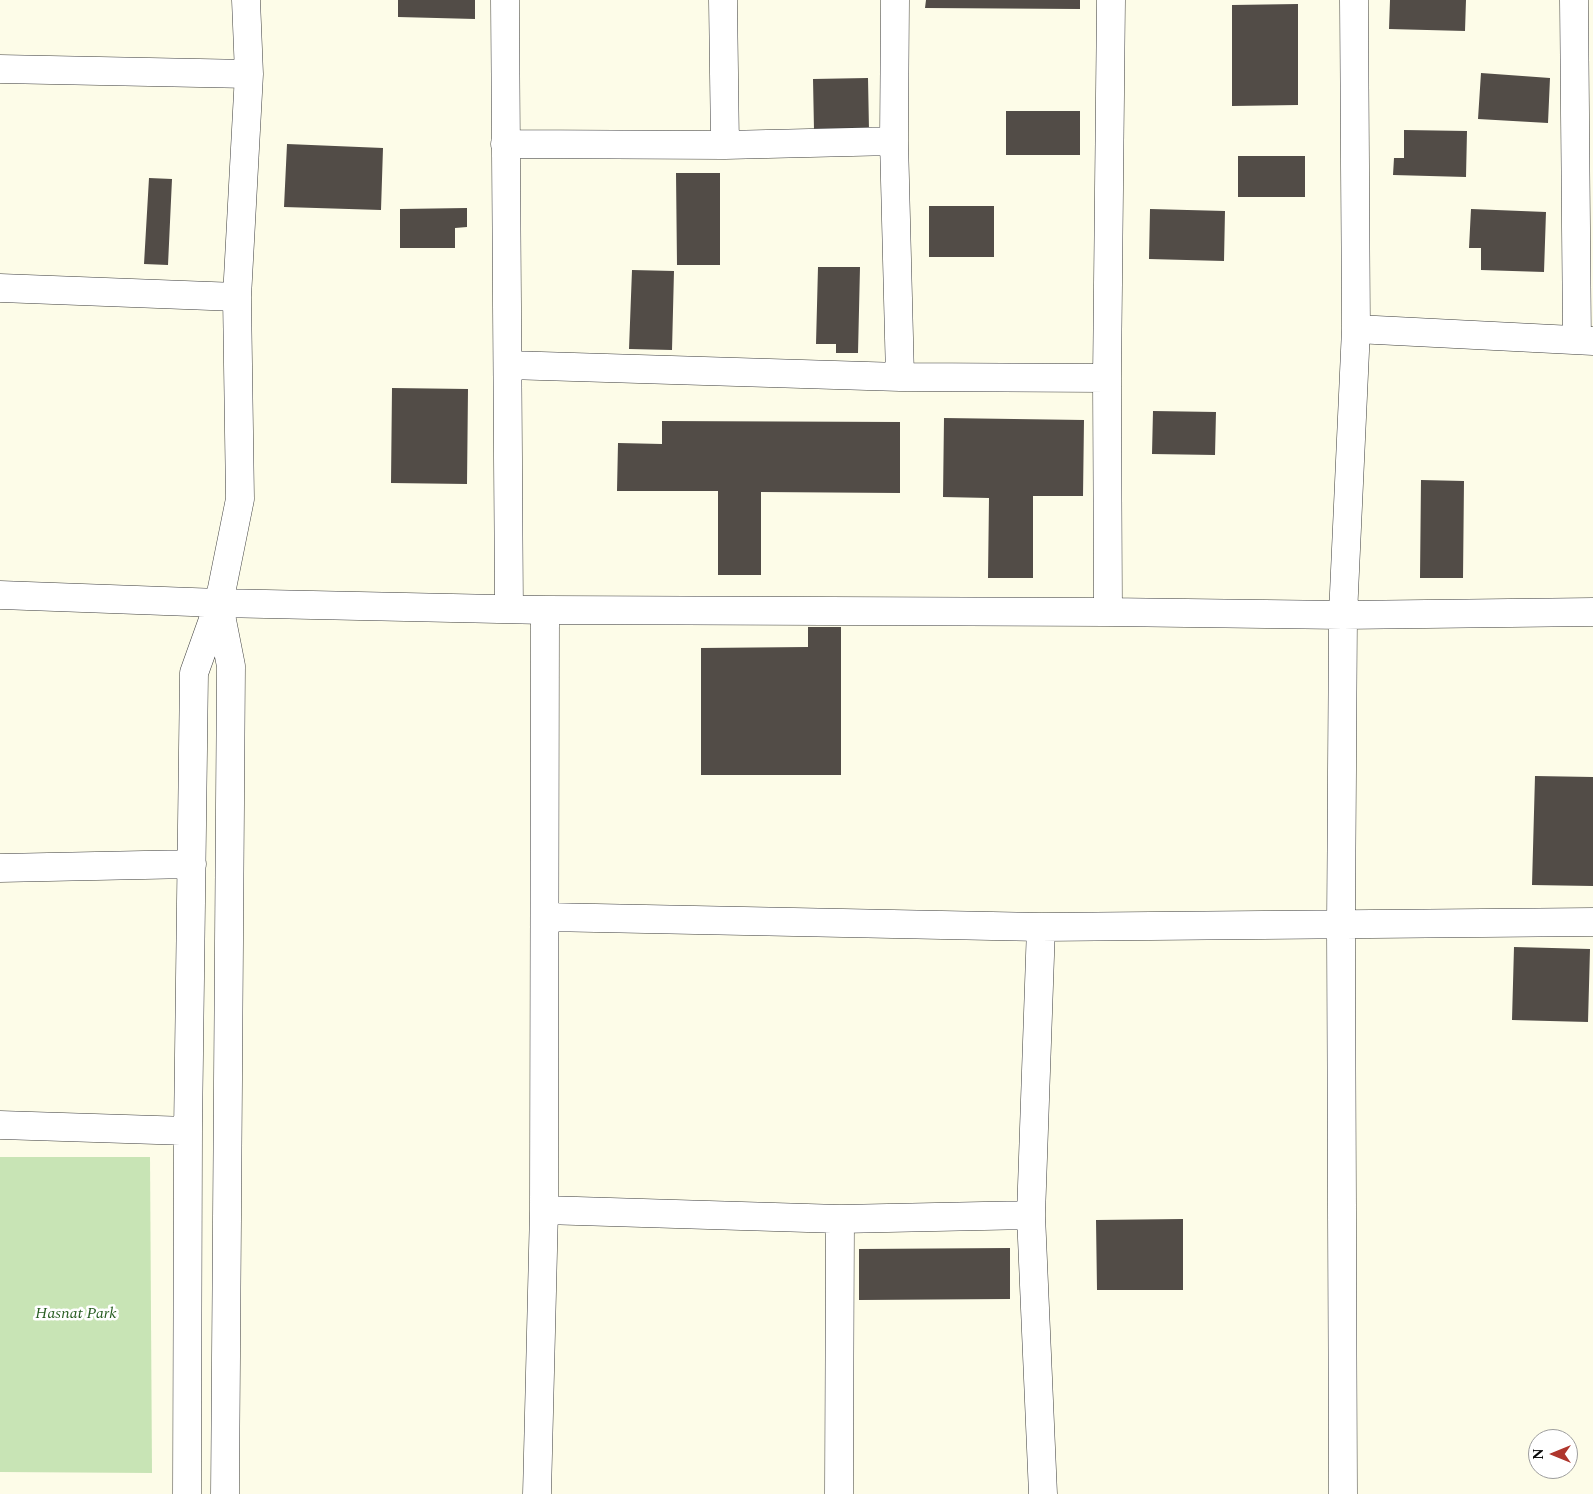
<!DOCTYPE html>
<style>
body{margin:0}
#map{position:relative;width:1593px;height:1494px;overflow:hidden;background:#fdfce8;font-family:Spectral,serif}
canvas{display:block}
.north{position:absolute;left:1528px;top:1429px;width:50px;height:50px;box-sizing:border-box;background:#fff;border:1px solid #9d9d9d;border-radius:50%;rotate:270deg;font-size:14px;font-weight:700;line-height:20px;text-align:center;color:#0a0a0a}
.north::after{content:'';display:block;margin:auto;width:18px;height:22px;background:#af362d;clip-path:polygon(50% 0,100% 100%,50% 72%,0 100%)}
</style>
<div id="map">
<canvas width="1593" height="1494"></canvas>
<div class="north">N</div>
</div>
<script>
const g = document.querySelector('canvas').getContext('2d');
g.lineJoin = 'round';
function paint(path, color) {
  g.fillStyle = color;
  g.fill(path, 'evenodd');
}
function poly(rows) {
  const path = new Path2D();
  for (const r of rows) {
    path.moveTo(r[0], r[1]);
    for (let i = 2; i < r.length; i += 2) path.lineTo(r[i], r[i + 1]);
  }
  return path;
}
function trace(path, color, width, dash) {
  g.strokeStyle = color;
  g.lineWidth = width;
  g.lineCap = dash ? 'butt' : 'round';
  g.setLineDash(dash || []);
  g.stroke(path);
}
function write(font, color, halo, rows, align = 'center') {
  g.font = font + ' Spectral,serif';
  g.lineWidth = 5;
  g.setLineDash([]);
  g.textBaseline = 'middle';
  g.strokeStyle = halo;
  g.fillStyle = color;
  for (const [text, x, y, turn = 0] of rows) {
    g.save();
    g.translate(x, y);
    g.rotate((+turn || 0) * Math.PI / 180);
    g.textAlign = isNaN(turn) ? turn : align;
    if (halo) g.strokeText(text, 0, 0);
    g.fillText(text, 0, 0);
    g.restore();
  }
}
paint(poly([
 [0,1157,150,1157,152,1473,0,1472]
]), '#c8e4b5');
paint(poly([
 [398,0,475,0,475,19,398,17],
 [926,0,1080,0,1080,9,925,8],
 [1390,0,1466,0,1465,31,1389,29],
 [1298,4,1298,105,1232,106,1232,5],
 [1481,73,1550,78,1548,123,1478,119],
 [868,78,869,130,814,130,813,79],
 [1006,111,1080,111,1080,155,1006,155],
 [1404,130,1467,131,1466,177,1393,175,1394,158,1404,158],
 [287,144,383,148,381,210,284,207],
 [1238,156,1305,156,1305,197,1238,197],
 [676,173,720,173,720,265,677,265],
 [149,178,172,179,168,265,144,264],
 [929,206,994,206,994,257,929,257],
 [467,208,467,227,455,228,455,248,400,248,400,209],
 [1150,209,1225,211,1224,261,1149,259],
 [1471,209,1546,212,1544,272,1481,270,1481,248,1469,248],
 [818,267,860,267,858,353,836,353,836,344,816,344],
 [632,270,674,271,672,350,629,349],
 [392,388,468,389,467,484,391,483],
 [1153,411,1216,412,1215,455,1152,454],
 [944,418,1084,420,1083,496,1033,496,1033,578,988,578,989,498,943,497],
 [662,421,900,422,900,493,761,492,761,575,718,575,718,491,617,491,618,443,662,444],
 [1421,480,1464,481,1463,578,1420,578],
 [808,627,841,627,841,775,701,775,701,648,808,647],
 [1535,776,1593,777,1593,886,1532,885],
 [1514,947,1590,949,1588,1022,1512,1020],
 [1183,1219,1183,1290,1097,1290,1096,1220],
 [1010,1248,1010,1299,859,1300,859,1249]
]), '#524c47');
const minor = poly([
 [505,0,509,609],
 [723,0,725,145],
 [895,0,894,141,900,377],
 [1574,0,1577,340],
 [0,69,249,74],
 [505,144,725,145,894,141],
 [0,288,237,297],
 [1356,329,1593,341],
 [508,365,900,377,1107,378],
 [0,595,219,603,545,610,1108,612,1343,615,1593,612],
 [219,605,231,666,225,1494],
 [1108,612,1107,378,1111,0],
 [0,868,192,864],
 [546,917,1041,927,1593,922],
 [1041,927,1031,1215,1043,1494],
 [0,1125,188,1131],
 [544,1210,840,1219,1031,1215],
 [187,1494,188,1131,194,673,219,603,240,499,237,297,249,74,246,0],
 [537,1494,544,1210,545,610],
 [839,1494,840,1219],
 [1343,1494,1341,926,1343,615,1356,329,1354,0]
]);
trace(minor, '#3d3d3d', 29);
trace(minor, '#fff', 28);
write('italic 16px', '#265c20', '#fff', [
 ["Hasnat Park",76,1315]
]);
</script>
